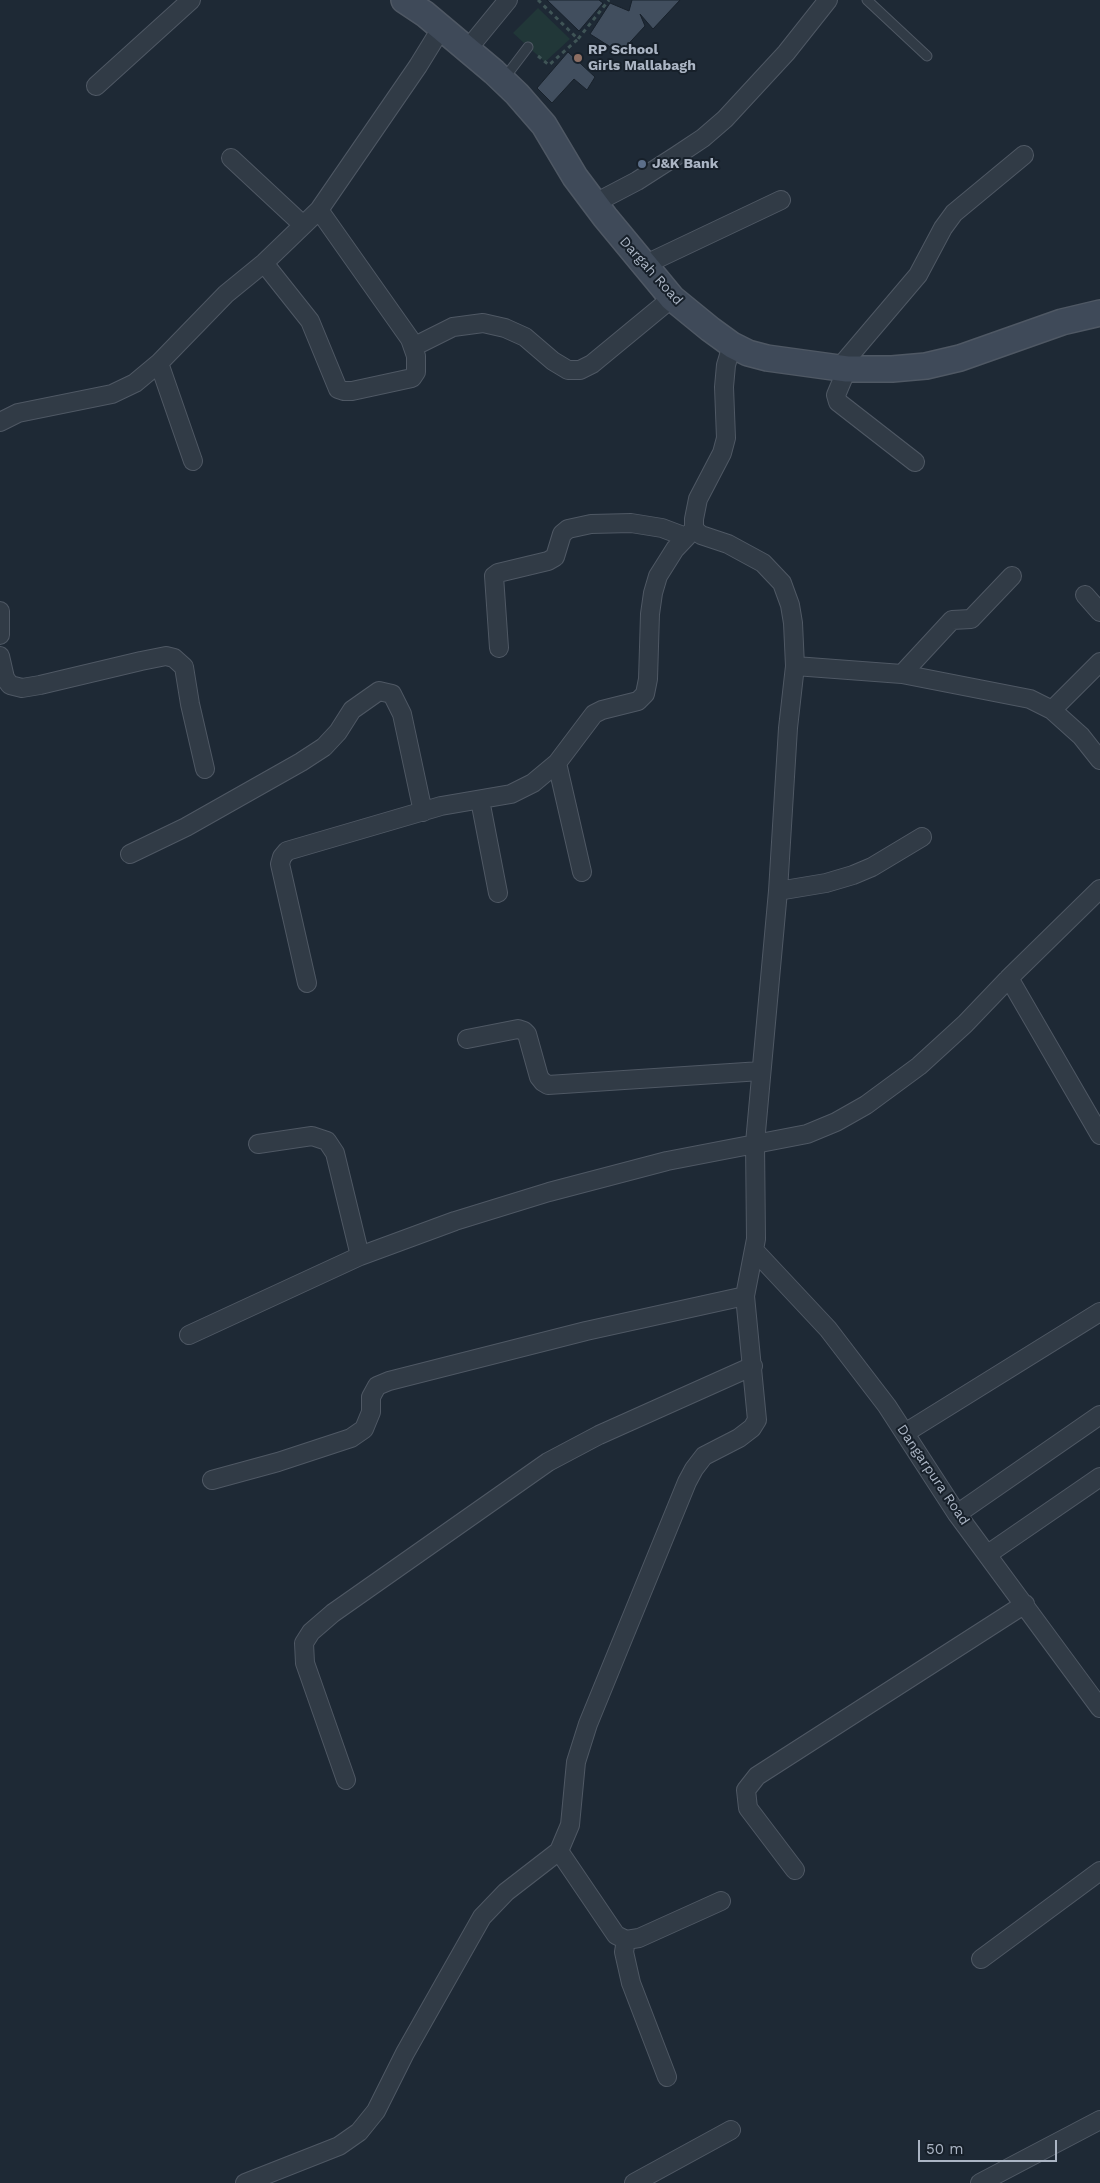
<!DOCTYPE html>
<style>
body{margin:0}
#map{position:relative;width:1100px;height:2183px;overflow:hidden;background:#1e2935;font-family:"Work Sans",sans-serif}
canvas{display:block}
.scale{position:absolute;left:918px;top:2140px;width:139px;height:22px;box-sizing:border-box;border:2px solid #abb5c4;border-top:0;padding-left:6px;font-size:15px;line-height:18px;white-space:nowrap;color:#abb5c4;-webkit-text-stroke:4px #17202a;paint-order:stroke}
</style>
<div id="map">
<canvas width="1100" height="2183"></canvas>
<div class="scale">50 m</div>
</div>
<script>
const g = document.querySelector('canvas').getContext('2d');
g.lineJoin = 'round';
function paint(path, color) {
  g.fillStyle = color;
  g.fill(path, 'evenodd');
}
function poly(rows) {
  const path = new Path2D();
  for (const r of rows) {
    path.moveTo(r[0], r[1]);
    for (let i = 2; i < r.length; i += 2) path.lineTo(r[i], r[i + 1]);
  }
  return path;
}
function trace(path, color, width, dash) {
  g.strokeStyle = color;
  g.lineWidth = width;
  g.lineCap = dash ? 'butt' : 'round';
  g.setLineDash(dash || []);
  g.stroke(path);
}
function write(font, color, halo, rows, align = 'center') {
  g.font = font + ' "Work Sans",sans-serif';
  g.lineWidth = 4;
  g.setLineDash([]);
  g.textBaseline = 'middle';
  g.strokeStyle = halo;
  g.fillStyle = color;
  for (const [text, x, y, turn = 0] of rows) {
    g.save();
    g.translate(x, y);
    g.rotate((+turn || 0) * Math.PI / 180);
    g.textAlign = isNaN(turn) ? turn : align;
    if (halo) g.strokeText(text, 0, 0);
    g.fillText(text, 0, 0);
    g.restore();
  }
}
paint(poly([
 [538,8,570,39,545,62,513,33]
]), '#213738');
const building = poly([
 [547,0,599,0,603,3,579,31,547,0],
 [632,0,680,0,653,29,640,14,645,26,620,53,590,34,610,3,629,11,632,0],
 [568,52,595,77,587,90,574,79,552,103,537,88,568,52]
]);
paint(building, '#414e5e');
trace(building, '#19222c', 1);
const lane = poly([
 [867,0,927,56],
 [503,80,528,47]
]);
const street = poly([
 [467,50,508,0],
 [96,86,191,0],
 [231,158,303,225],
 [595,203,637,181,676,156,703,138,725,119,786,53,828,0],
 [264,263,310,321,338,389,344,391,352,391,412,378,416,372,416,356,410,339,319,210],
 [644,265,781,200],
 [413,347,453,327,483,323,505,328,525,337,553,361,568,370,580,370,592,364,672,298],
 [159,363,193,461],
 [839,368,918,275,943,228,954,213,1024,155],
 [847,369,836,395,838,402,915,462],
 [0,422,18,413,112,394,135,383,159,363,226,294,264,263,319,210,418,66,442,27],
 [1085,595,1100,612],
 [0,611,0,635],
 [499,648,494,576,498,573,548,561,555,557,562,534,568,529,591,524,631,523,662,528,686,537],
 [0,656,5,678,10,685,22,688,40,685,141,661,166,656,174,658,184,667,190,704,205,769],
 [795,666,902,674,1030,699,1052,710,1081,736,1100,760],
 [902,674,952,620,971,619,1012,576],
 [1052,710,1100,662],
 [557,763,582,872],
 [480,800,498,893],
 [130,854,186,827,301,762,324,747,338,732,352,710,379,691,392,694,402,714,423,812],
 [778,891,826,883,853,875,872,867,922,837],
 [1009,978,1100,1135],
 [307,983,280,864,282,857,287,851,441,806,511,794,533,783,557,763,594,714,602,710,638,701,645,694,648,679,650,614,653,593,658,576,675,549,694,529],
 [467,1039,518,1029,524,1031,527,1034,539,1077,543,1082,548,1085,761,1071],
 [258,1144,312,1136,327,1141,335,1153,360,1256],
 [755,1251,828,1329,887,1406,957,1514,1100,1708],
 [189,1335,360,1256,455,1221,549,1192,667,1161,807,1134,836,1122,866,1105,919,1066,965,1024,1009,978,1100,889],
 [905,1433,1100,1312],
 [212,1480,278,1462,351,1438,364,1429,371,1412,371,1397,377,1386,389,1381,586,1331,745,1296],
 [957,1514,1100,1415],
 [988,1554,1100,1477],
 [346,1780,305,1663,304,1643,311,1632,333,1613,548,1462,599,1435,753,1366],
 [559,1851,616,1935,626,1940,639,1938,721,1901],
 [795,1870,748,1808,746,1790,757,1776,1025,1604],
 [626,1940,624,1952,631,1983,667,2077],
 [981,1959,1100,1871],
 [245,2183,339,2146,359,2132,376,2111,405,2053,482,1917,506,1892,559,1851,570,1825,576,1762,588,1724,687,1482,694,1469,704,1456,739,1438,752,1428,757,1420,745,1296,756,1239,755,1143,778,891,788,728,795,666,793,623,790,605,782,583,763,563,728,544,701,535,694,529,694,519,698,499,722,453,726,438,724,387,726,365,732,345],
 [634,2183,731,2130],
 [980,2183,1100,2120]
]);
const secondary = poly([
 [404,0,425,14,494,72,517,94,544,125,575,177,605,217,672,298,710,329,732,345,748,353,767,358,847,369,892,369,926,366,960,358,1062,322,1100,313]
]);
trace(lane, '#4f5864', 11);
trace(street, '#4f5864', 20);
trace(secondary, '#4f5864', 28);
trace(poly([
 [538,0,578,39,609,0],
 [538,56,549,65,578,39]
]), '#3f5456', 3, [4, 4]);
trace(lane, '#313b46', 9);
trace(street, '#313b46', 18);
trace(secondary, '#3f4a59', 25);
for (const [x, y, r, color] of [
 [578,58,5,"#8d6e63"],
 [642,164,5,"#5c6f8a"]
]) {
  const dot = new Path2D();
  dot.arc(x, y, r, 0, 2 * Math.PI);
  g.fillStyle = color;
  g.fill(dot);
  trace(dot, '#17202a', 2);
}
write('bold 14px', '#abb5c4', '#17202a', [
 ["RP School",588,50],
 ["Girls Mallabagh",588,66],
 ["J&K Bank",652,164]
], 'left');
write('14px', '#abb5c4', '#17202a', [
 ["Dargah Road",651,271,48],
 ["Dangarpura Road",933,1475,56]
]);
</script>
